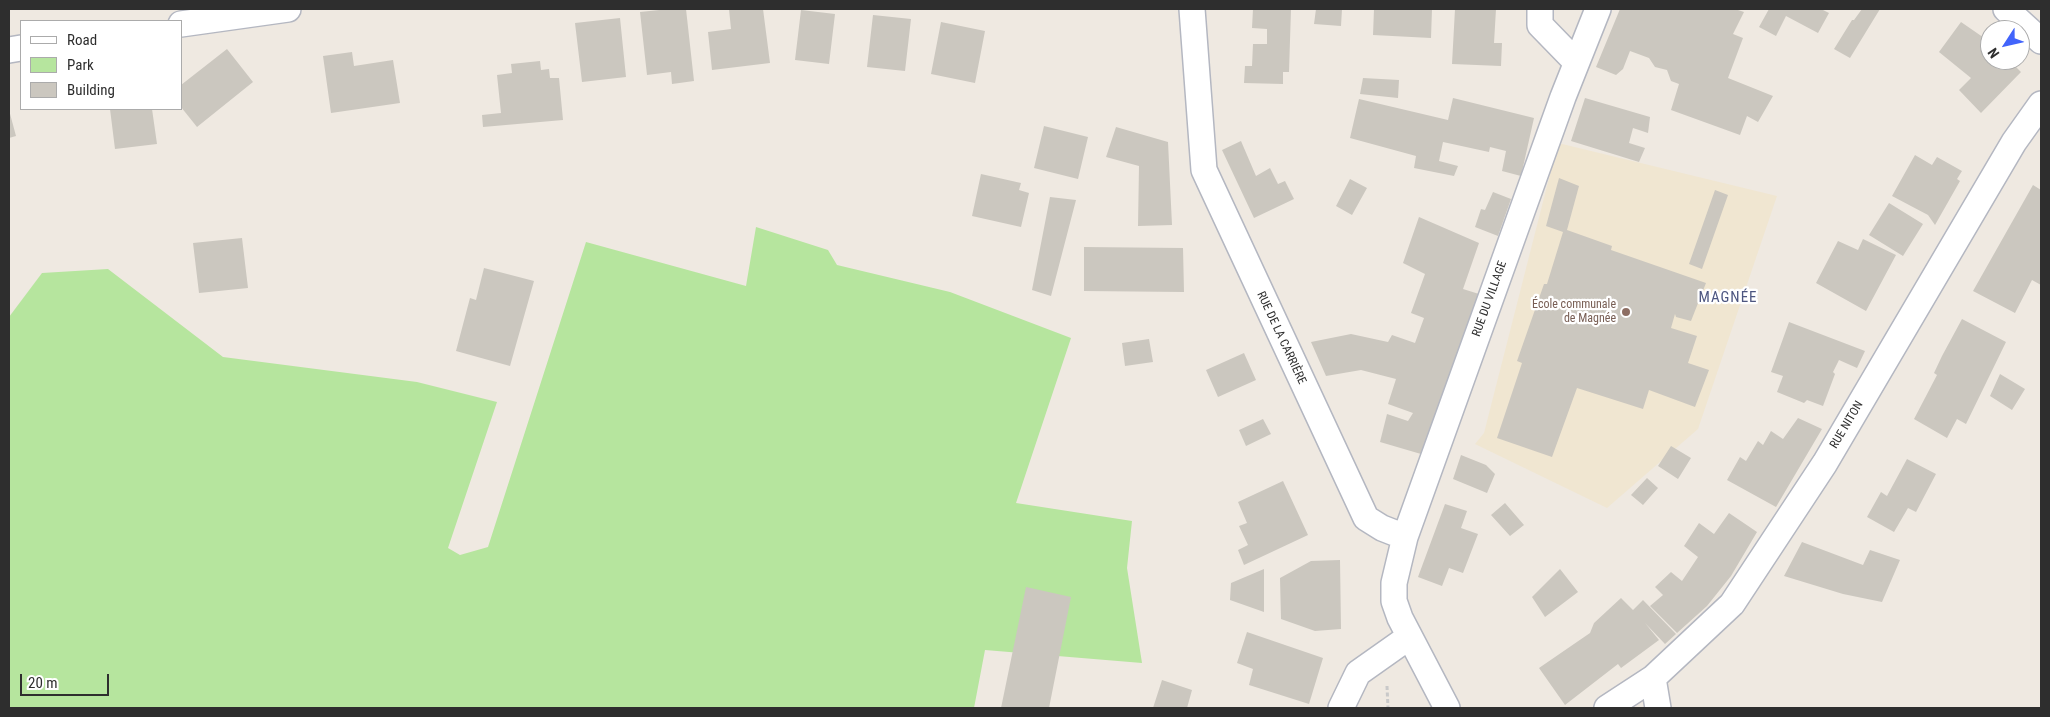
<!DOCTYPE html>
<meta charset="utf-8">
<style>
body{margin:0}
#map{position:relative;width:2050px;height:717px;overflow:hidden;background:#efe9e1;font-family:"Roboto Condensed",sans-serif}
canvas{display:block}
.frame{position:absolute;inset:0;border:10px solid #2e2e2e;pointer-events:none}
.legend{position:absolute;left:20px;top:20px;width:162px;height:90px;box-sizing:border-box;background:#fff;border:1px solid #ababab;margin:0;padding:6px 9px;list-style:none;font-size:15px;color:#2e2e2e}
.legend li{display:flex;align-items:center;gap:10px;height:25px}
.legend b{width:25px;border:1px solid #ababab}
.north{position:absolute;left:1980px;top:20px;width:50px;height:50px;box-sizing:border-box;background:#fff;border:1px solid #ababab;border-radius:50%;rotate:235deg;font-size:14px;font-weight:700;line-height:20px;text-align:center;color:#2e2e2e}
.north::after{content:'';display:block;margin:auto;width:18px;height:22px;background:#4264fb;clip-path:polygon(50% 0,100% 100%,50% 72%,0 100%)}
.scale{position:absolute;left:20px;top:674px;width:89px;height:22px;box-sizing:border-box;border:2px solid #2e2e2e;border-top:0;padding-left:6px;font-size:15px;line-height:18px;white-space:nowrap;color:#2e2e2e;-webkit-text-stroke:4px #fff;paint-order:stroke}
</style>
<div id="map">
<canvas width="2050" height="717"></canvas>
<div class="frame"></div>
<ul class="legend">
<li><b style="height:6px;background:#fff"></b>Road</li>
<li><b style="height:14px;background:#b6e59e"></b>Park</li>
<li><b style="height:14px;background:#cbc7bf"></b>Building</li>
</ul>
<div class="north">N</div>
<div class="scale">20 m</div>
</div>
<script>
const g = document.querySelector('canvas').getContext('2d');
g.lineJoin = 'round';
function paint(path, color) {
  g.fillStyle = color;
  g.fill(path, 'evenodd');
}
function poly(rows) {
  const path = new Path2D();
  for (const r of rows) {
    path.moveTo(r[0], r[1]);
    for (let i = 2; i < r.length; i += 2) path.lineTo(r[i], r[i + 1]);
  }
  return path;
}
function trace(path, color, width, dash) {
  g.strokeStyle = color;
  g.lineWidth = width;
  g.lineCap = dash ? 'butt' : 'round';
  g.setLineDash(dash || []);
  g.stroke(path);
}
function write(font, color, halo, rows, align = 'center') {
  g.font = font + ' "Roboto Condensed",sans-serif';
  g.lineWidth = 4.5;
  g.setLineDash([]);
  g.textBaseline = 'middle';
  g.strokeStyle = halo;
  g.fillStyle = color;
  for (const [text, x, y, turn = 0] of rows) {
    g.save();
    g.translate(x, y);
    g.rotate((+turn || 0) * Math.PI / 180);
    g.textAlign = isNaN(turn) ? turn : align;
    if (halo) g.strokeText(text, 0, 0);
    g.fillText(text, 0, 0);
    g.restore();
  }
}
paint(poly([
 [1558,143,1777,196,1698,429,1607,508,1475,444,1484,433]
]), '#f0e6d1');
paint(poly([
 [756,227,828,250,837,265,950,292,1071,338,1016,503,1132,521,1127,568,1142,663,985,650,974,708,9,708,9,317,42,273,108,269,223,357,417,382,497,402,448,548,460,555,488,547,586,242,746,286]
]), '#b6e59e');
paint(poly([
 [669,9,686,9,694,81,672,84,671,72,647,75,640,12],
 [729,9,763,9,770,63,712,70,708,32,731,29],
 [1253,9,1291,9,1289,72,1283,72,1283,84,1244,83,1245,66,1252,66,1253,44,1267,44,1267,29,1252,28],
 [1316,9,1342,9,1341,26,1314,24],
 [1374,9,1432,9,1431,38,1373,35],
 [1455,9,1496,9,1494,43,1502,43,1501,66,1452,64],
 [1620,9,1735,9,1744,12,1733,34,1743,38,1728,78,1773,96,1758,122,1747,116,1740,135,1671,110,1679,84,1671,81,1667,70,1655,67,1649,58,1630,51,1623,69,1616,75,1596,67],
 [1769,9,1821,9,1829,13,1818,33,1786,16,1776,36,1759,27],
 [1862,9,1880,9,1850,58,1834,49,1852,20,1854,20],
 [801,10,835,14,829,64,795,60],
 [873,15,911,19,905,71,867,67],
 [620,18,626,77,582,82,575,23],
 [941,22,985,31,975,83,931,74],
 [1961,22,1990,42,1990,60,2009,60,2021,72,1981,113,1959,90,1971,78,1939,52],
 [227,49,253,82,197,127,181,107,181,85],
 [352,52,354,66,393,60,400,103,331,113,323,56],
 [540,61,541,70,549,69,550,78,559,78,563,120,483,127,482,115,501,113,497,75,512,73,511,64],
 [1363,78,1399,80,1398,98,1360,94],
 [1453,98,1534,118,1521,176,1502,171,1506,151,1490,147,1489,152,1443,142,1439,161,1458,166,1454,176,1414,168,1416,156,1350,138,1359,99,1448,120],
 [1585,98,1650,117,1648,133,1633,128,1629,143,1645,148,1639,162,1571,141],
 [110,109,152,109,157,144,115,149],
 [9,110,16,136,9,138],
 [1044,126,1088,137,1078,179,1034,168],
 [1116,127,1168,142,1172,225,1138,226,1139,166,1106,157],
 [1241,141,1256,176,1270,168,1278,184,1285,181,1294,199,1254,218,1222,150],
 [1915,155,1932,165,1937,157,1962,171,1957,179,1960,181,1935,225,1928,215,1892,196],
 [981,174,1021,183,1019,190,1029,193,1021,227,972,216],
 [1559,178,1579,186,1567,230,1612,246,1611,250,1706,283,1691,321,1676,317,1675,314,1671,328,1697,336,1688,363,1709,370,1695,407,1649,390,1643,409,1577,388,1552,457,1497,438,1522,363,1517,361,1544,284,1547,284,1563,232,1546,226],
 [1350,179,1367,188,1352,215,1336,206],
 [2033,185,2041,190,2041,285,2032,280,2015,313,1973,291],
 [1715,190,1728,195,1702,269,1689,264],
 [1493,192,1511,199,1498,236,1475,227,1481,209,1485,210],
 [1050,197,1076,200,1051,296,1032,290],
 [1889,203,1923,224,1903,256,1869,235],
 [1419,217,1479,243,1463,289,1479,294,1421,454,1380,442,1387,414,1408,421,1413,413,1388,404,1396,379,1361,370,1326,376,1311,342,1351,334,1388,342,1392,335,1415,343,1424,318,1411,313,1425,274,1403,263],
 [242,238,248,288,199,293,193,243],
 [1863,239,1896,255,1866,311,1816,283,1838,241,1858,250],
 [1084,247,1183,248,1184,292,1084,291],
 [484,268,534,281,510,366,456,351,470,298,476,300],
 [1962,319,2006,342,1966,424,1957,419,1947,438,1914,419,1937,375,1934,373,1942,356],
 [1789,322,1865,351,1857,368,1839,360,1833,372,1835,374,1823,406,1807,400,1804,403,1777,392,1783,376,1771,372],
 [1149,339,1153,362,1125,366,1122,343],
 [1244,353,1256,380,1218,397,1206,370],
 [2000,374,2025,389,2012,410,1990,396],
 [1798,418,1822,429,1776,507,1727,480,1740,457,1746,461,1758,441,1763,445,1771,431,1783,439],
 [1263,419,1271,434,1246,446,1239,430],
 [1671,446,1691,458,1678,479,1658,466],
 [1461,455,1486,465,1495,474,1487,493,1453,479],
 [1907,459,1936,474,1916,512,1908,508,1894,532,1867,517,1881,492,1887,496],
 [1647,478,1658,488,1643,505,1631,495],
 [1283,481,1308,535,1244,565,1238,550,1248,545,1239,526,1247,523,1238,502],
 [1505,503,1524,525,1510,536,1491,515],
 [1445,504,1467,511,1461,528,1478,534,1463,573,1449,568,1442,586,1418,577],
 [1729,513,1757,532,1731,576,1707,606,1677,633,1650,606,1663,595,1655,587,1671,572,1682,581,1698,557,1684,546,1699,523,1714,534],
 [1802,542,1863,565,1870,550,1900,560,1882,602,1843,594,1784,576],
 [1340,560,1341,629,1315,631,1281,619,1280,578,1311,561],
 [1264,569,1264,612,1230,600,1231,583],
 [1560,569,1578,592,1545,617,1532,597],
 [1026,587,1071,597,1049,708,1001,708],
 [1621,598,1633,610,1643,600,1676,634,1665,644,1645,623,1659,640,1621,668,1618,664,1565,705,1539,668,1590,633,1594,623],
 [1247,632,1323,658,1309,704,1249,685,1253,669,1237,663],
 [1162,680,1192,690,1187,708,1153,708]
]), '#cbc7bf');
const minor = poly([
 [1192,9,1204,170,1366,518,1382,528,1405,537],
 [1540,9,1540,25,1576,62],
 [2006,9,2041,41],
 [181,24,288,9],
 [9,50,21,48],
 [1653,678,1658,708],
 [1341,708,1358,673,1409,637],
 [1447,708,1400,618,1394,601,1394,583,1405,537,1563,97,1598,9],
 [1607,708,1653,678,1732,604,1825,463,2014,142,2041,104]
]);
trace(minor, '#b4b7c1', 28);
trace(poly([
 [1387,686,1388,708]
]), '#c9c9c9', 3, [4, 2.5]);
trace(minor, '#fff', 25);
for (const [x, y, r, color] of [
 [1626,312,5,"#8d6e63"]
]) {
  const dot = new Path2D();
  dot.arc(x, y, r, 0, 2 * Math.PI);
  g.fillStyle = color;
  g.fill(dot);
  trace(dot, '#fff', 2);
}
write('12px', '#2e2e2e', '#fff', [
 ["RUE DU VILLAGE",1490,299,-70],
 ["RUE DE LA CARRIÈRE",1281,338,65],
 ["RUE NITON",1847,425,-59]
]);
write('12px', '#785e54', '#fff', [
 ["École communale",1616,305],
 ["de Magnée",1616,319]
], 'right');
g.letterSpacing = '1px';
write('15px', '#4d5680', '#fff', [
 ["MAGNÉE",1728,298]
]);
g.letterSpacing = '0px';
</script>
